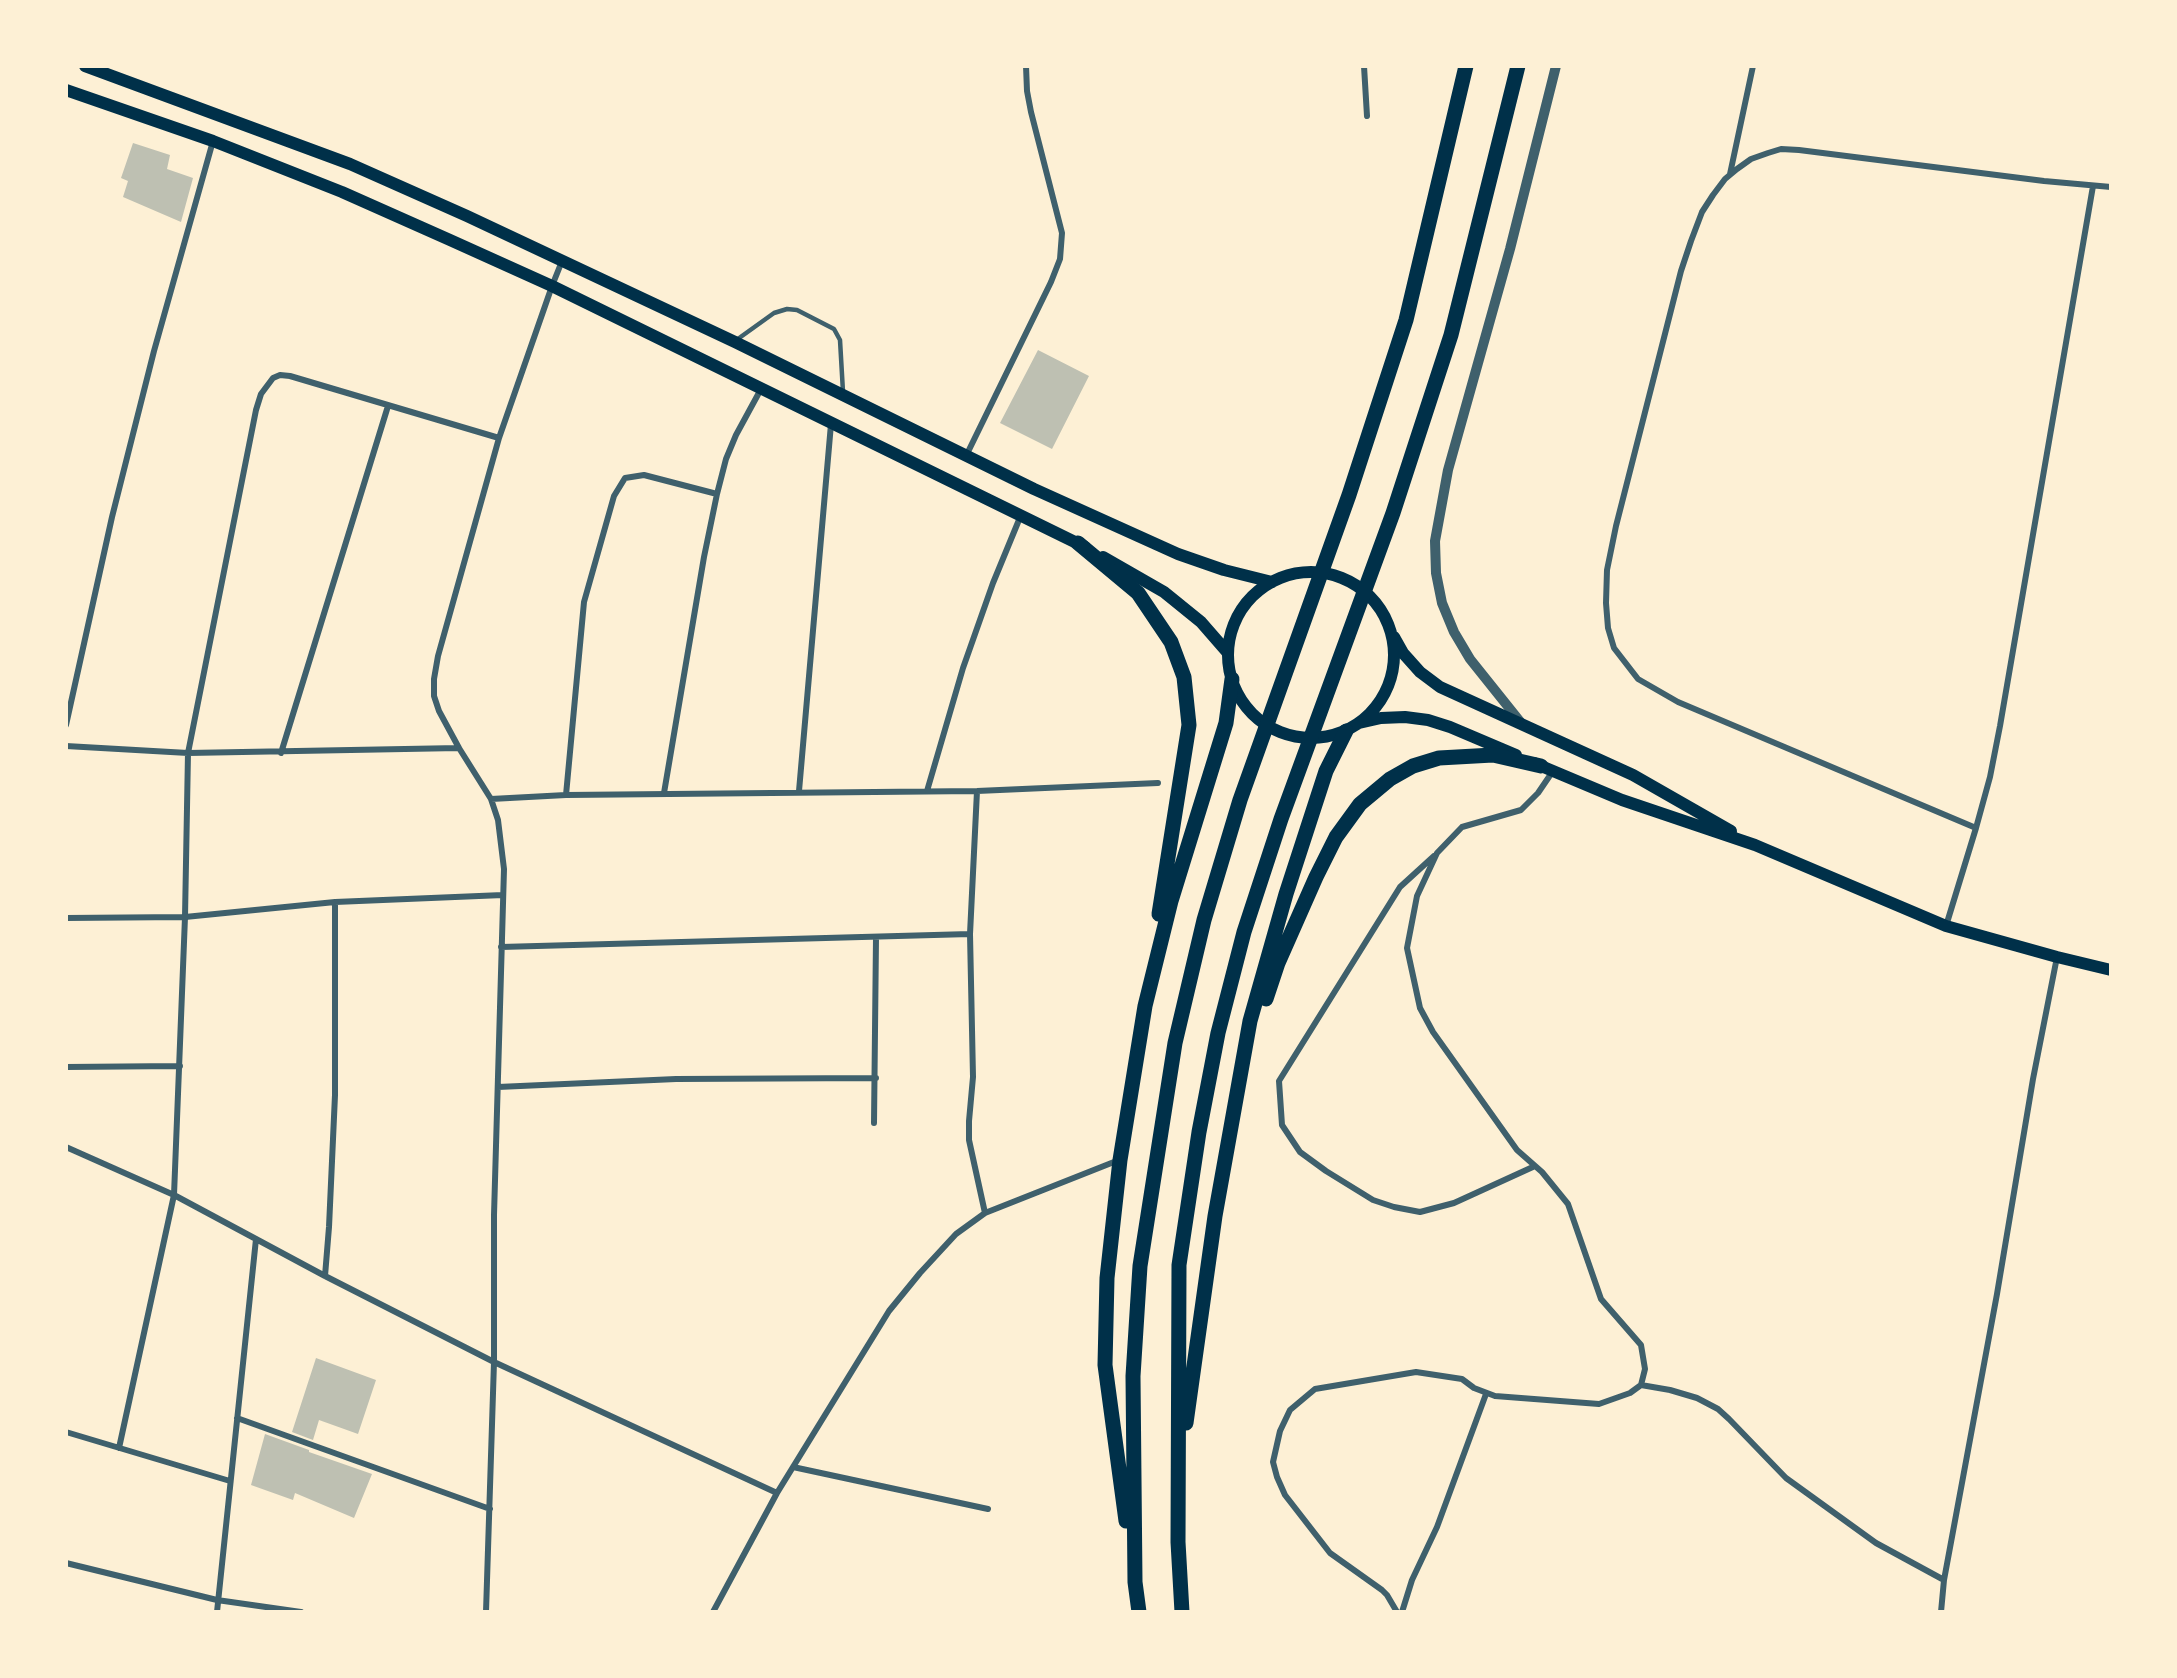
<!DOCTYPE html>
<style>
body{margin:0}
#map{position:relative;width:2177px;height:1678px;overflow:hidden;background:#fdf0d5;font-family:Signika,sans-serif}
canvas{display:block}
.frame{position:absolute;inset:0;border:68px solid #fdf0d5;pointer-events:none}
</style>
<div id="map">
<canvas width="2177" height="1678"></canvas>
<div class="frame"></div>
</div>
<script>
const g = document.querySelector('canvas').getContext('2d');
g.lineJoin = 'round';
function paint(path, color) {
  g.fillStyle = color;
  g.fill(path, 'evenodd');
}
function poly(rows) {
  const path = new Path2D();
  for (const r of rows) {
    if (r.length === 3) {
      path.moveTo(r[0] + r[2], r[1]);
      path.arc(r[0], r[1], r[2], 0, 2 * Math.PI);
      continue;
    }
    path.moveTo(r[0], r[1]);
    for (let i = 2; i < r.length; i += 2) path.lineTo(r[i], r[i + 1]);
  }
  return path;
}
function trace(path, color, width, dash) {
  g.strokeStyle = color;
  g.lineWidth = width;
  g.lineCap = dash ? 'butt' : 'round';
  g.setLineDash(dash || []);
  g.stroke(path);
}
paint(poly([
 [133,143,170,155,167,169,193,178,181,222,123,197,128,181,121,178],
 [1038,350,1089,376,1052,449,1000,423],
 [316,1358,376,1380,358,1434,319,1420,313,1440,292,1432],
 [265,1434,309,1450,309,1452,372,1474,354,1518,295,1493,293,1500,251,1485]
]), '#bec0b2');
trace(poly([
 [735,341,774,313,787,309,797,310,834,329,840,340,843,392]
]), '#3f606c', 4.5);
trace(poly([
 [1364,66,1367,116],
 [1730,174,1753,66],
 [966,456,1051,282,1060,259,1062,233,1031,112,1027,91,1026,66],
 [66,725,112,517,154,351,213,141],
 [66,746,188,753,459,748],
 [281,753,388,406],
 [1553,771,1538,793,1521,810,1462,827,1437,853,1417,896,1407,948,1420,1008,1433,1032,1517,1150,1542,1172,1568,1204,1601,1299,1641,1345,1645,1369,1641,1385],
 [799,791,831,424],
 [927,791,963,668,993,583,1021,515],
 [977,791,970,934,973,1077,969,1121,969,1140,985,1213],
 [664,793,704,557,717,494,726,459,736,435,761,389],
 [566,795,584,602,614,496,625,478,644,475,717,494],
 [491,799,566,795,977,791,1158,783],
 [1976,828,1678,702,1638,679,1614,648,1608,628,1606,603,1607,570,1616,526,1681,271,1691,241,1702,212,1713,195,1725,179,1737,169,1751,159,1768,153,1781,149,1799,150,2044,181,2111,187],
 [1434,856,1400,887,1279,1081,1282,1125,1300,1152,1326,1171,1373,1200,1394,1207,1420,1212,1454,1203,1535,1166],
 [66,918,185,917,335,902,503,895],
 [1946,926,1976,828,1990,777,2000,726,2093,186],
 [501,947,970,934],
 [66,1067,180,1066],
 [498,1087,676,1079,876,1078],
 [874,1123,876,938],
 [66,1147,174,1195,325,1276,494,1362,777,1493],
 [325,1276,329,1227,335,1095,335,902],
 [237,1418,490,1509],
 [66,1432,230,1481],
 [119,1448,174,1195,185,917,188,753,256,410,261,394,273,378,280,375,290,376,499,438],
 [793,1467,988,1509],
 [66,1563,217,1600,301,1612],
 [217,1612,256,1239],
 [486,1612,494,1362,494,1215,504,869,498,820,491,799,459,748,439,711,434,696,434,679,438,656,499,438,552,286,562,261],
 [713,1612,777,1493,889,1311,920,1273,956,1234,985,1213,1119,1160],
 [1397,1612,1387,1595,1382,1590,1330,1553,1285,1495,1277,1477,1273,1462,1280,1431,1290,1410,1315,1389,1416,1372,1462,1379,1474,1388,1495,1396,1599,1404,1630,1393,1641,1385,1670,1390,1697,1398,1718,1409,1729,1419,1786,1478,1876,1543,1944,1580],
 [1402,1612,1412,1580,1437,1527,1486,1394],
 [1941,1612,1944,1580,1997,1294,2033,1079,2057,957]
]), '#3f606c', 6);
trace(poly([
 [1522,724,1470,659,1454,632,1442,603,1436,573,1435,541,1448,470,1510,249,1556,66]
]), '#3f606c', 10);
trace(poly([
 [85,66,350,164,467,216,735,342,1034,489,1178,554,1224,570,1272,582],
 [66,90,213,141,342,192,450,240,552,286,1085,547],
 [1103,557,1164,592,1201,622,1228,653],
 [1311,655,83],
 [1394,637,1403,653,1420,672,1440,687,1633,775,1731,831],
 [1359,723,1381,718,1405,717,1428,720,1450,727,1516,755],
 [1534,763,1622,800,1755,845,1946,926,2057,957,2111,970]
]), '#003049', 12);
trace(poly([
 [1078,543,1138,593,1171,642,1184,677,1189,725,1159,914],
 [1266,999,1278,963,1316,877,1336,837,1360,804,1390,779,1413,766,1439,758,1493,755,1541,766],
 [1186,1423,1215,1216,1250,1021,1286,894,1326,771,1346,731],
 [1126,1521,1105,1365,1107,1278,1120,1160,1145,1006,1171,901,1226,723,1232,679],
 [1139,1612,1135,1582,1133,1376,1140,1266,1175,1043,1204,920,1240,800,1349,495,1406,320,1466,66],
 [1182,1612,1178,1542,1179,1265,1199,1132,1218,1033,1244,932,1281,819,1393,513,1451,335,1518,66]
]), '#003049', 15);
</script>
